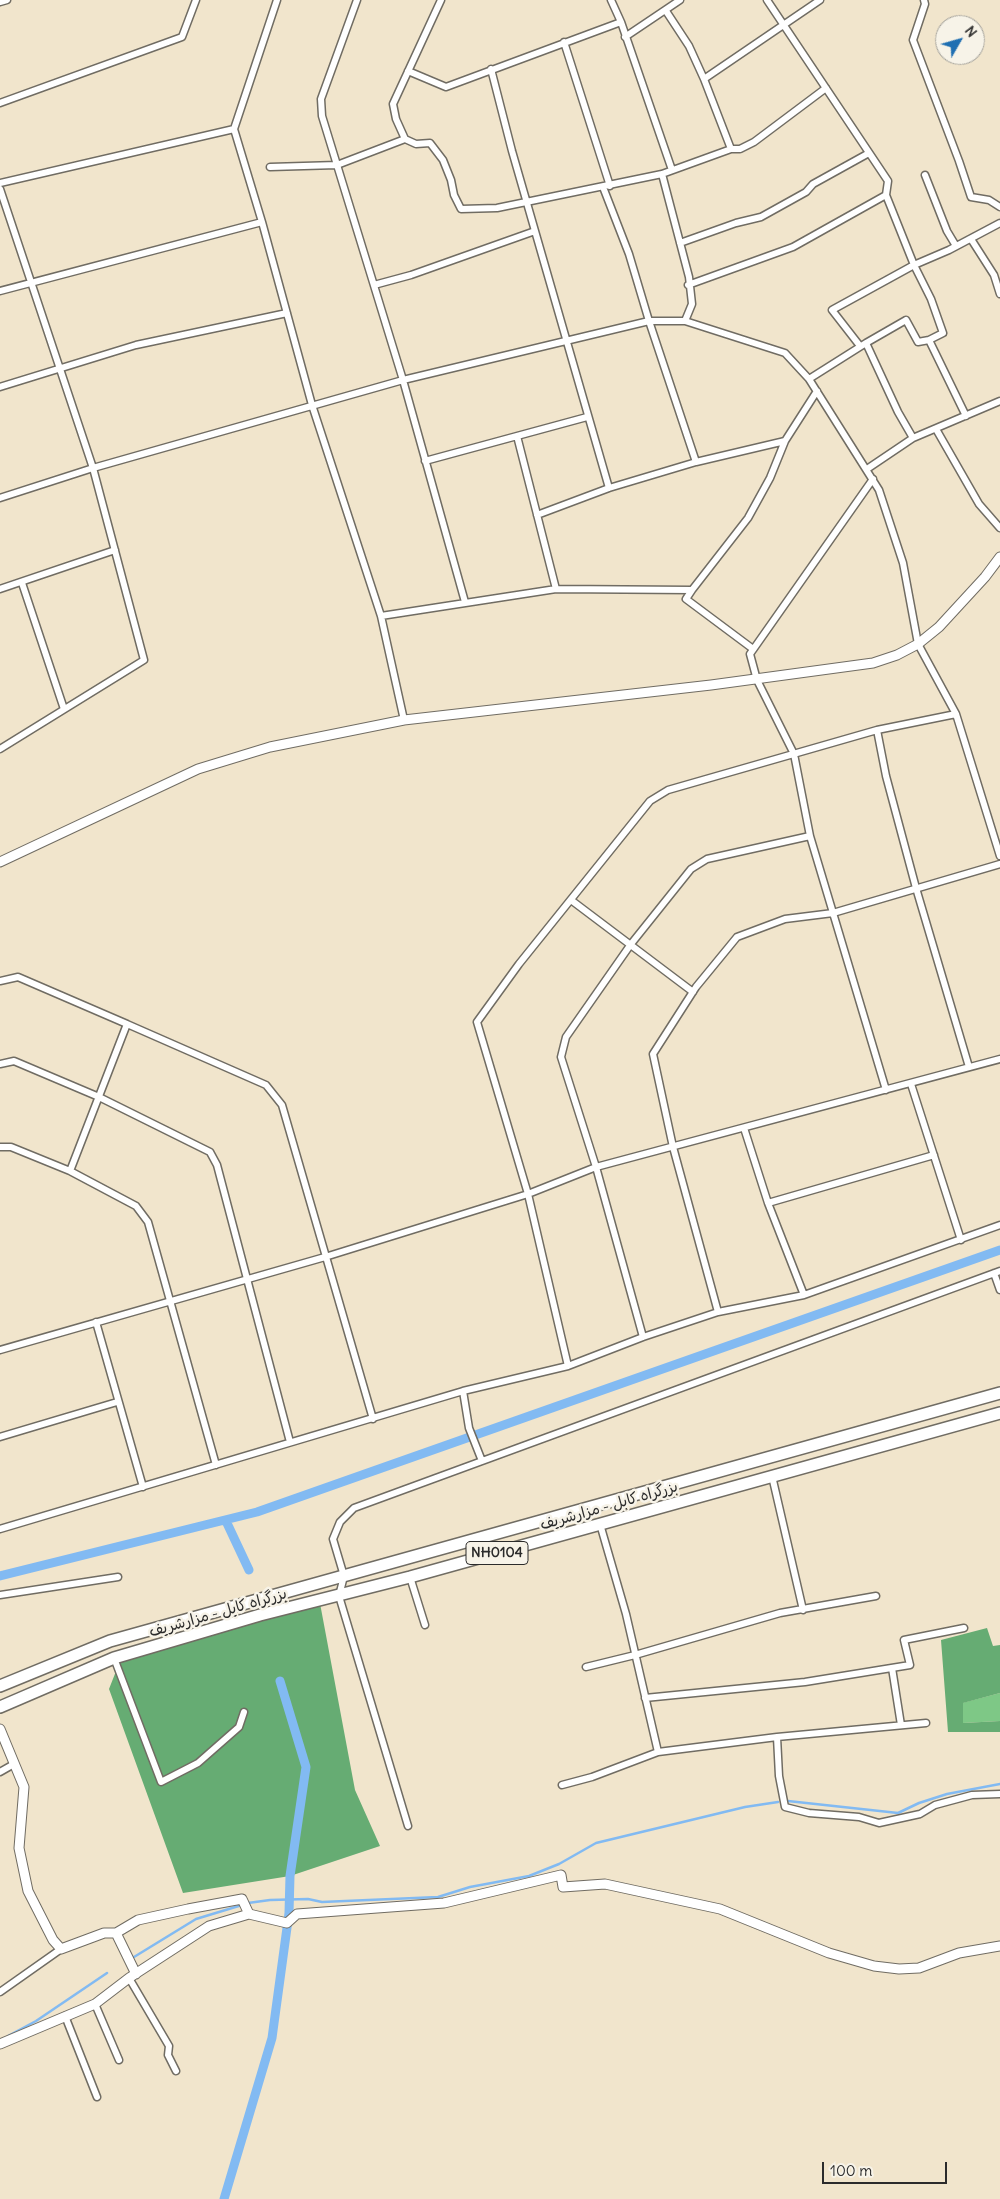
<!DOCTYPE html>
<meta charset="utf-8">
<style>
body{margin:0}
#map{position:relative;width:1000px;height:2199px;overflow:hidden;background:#f1e5cc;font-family:Delius,sans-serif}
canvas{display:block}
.north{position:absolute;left:935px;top:15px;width:50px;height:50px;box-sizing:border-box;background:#f7f3e8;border:1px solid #a5a39c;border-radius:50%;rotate:52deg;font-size:14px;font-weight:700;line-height:20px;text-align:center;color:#2b2b2b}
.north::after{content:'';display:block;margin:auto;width:18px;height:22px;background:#1f6fb2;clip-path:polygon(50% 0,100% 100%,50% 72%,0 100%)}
.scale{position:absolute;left:822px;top:2162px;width:125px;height:22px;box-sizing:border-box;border:2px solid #2b2b2b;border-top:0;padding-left:6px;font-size:15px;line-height:18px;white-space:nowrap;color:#2b2b2b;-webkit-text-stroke:4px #f7f3e8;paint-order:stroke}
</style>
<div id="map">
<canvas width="1000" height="2199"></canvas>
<div class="north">N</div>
<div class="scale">100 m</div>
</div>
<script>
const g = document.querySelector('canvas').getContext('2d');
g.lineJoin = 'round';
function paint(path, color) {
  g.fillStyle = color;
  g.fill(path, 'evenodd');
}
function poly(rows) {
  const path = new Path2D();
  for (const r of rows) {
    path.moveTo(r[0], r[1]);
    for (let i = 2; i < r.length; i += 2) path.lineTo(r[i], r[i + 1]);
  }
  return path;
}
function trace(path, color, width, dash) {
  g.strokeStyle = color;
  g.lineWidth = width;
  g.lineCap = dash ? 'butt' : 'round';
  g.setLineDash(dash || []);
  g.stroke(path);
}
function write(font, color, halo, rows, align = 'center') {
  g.font = font + ' Delius,"Playpen Sans Arabic",sans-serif';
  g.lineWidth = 5;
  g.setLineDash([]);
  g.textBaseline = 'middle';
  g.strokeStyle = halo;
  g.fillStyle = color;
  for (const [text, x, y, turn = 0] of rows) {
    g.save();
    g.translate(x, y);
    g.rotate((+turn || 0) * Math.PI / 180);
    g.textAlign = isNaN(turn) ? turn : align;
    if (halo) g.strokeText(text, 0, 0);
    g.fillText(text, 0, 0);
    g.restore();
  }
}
paint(poly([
 [1000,1693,1000,1721,963,1723,962,1703]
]), '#7ec886');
paint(poly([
 [319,1598,355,1790,380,1846,290,1876,183,1893,109,1689,122,1656],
 [987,1628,993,1646,1000,1645,1000,1693,963,1703,963,1723,1000,1721,1000,1732,948,1732,941,1640]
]), '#66ac73');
trace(poly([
 [788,1801,898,1813,919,1803,947,1794,1000,1784],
 [248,1903,270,1900,308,1899,322,1902,438,1897,470,1887,529,1876,559,1864,596,1843,745,1807,778,1802],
 [134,1957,196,1919,242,1905],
 [8,2036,36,2021,107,1973]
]), '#82baf2', 2.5);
trace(poly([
 [226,1521,249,1570],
 [0,1576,257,1512,1000,1250],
 [224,2199,272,2038,289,1913,290,1876,306,1767,280,1681]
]), '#82baf2', 9);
const street = poly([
 [357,0,321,99,322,116,403,380,465,602],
 [611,0,621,22,672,170],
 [767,0,888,181,886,195,914,265,931,299,943,333,929,340,918,342,906,320,866,343,809,379],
 [924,0,925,4,913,40,959,161,971,197,989,200,1000,207],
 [0,2,7,0],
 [666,11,689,46,704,79,731,149],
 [625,37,680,0],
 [564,42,610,186],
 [491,69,512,151,609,488],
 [408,71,446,87,621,22],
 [704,79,820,0],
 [0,103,182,37,196,0],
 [234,129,277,0],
 [405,139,416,144,430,143,443,160,451,180,454,195,461,209,497,208,662,174,731,149,740,149,754,142,826,88],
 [270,167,337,165,405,139,396,119,393,104,441,0],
 [662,174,689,277,692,304,685,321],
 [925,175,947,231,956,246],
 [0,183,234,129,262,222,312,405,381,616,404,720],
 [603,187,629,254,649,321,696,462],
 [0,189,93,468,144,660,0,749],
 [971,239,994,275,1000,294],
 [680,243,736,223,761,217,806,192,813,184,869,153],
 [374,285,411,275,535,231],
 [688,285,793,247,886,195],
 [0,291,262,222],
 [929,340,966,416],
 [866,343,898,412,913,438],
 [860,346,832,310,914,265,949,250,1000,223],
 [0,387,136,345,287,313],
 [936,429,979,504,1000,528],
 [517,436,556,589],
 [425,461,587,417],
 [867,469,913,438,1000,401],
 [873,479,750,654,757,680,794,754,810,836,886,1090],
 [0,498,93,468,403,380,649,321,685,321,785,353,809,379,879,490,903,563,918,644,956,714,1000,856],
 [537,515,609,488,696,462,785,441],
 [22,583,64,709],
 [0,589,115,550],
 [692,590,686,599,753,649],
 [381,616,556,589,692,590,748,518,770,478,785,441,817,391],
 [877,730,886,776,916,888,969,1067],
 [571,900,693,992],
 [0,981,18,977,127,1024],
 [0,1064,14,1061,99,1097,210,1152,217,1165,290,1442],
 [911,1084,961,1240],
 [744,1128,768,1203,804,1295],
 [0,1147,11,1147,70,1171,127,1024,266,1085,282,1105,373,1419],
 [70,1171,136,1206,148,1222,216,1465],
 [768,1203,934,1155],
 [994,1273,1000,1290],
 [718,1312,673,1147,653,1054,696,987,737,937,785,919,833,913,1000,864],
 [96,1322,143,1487],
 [643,1337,596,1167,561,1057,566,1037,631,944,691,869,707,859,810,836],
 [0,1350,325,1257,528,1194,596,1167,1000,1059],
 [568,1366,528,1194,477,1022,519,964,650,801,668,790,877,730,956,714],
 [463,1391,469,1428,482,1461],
 [0,1437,117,1402],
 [772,1476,803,1610],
 [600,1524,626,1614,658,1752],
 [0,1529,463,1391,568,1366,643,1337,718,1312,804,1295,1000,1225],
 [410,1577,425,1625],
 [0,1595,118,1577],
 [114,1658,161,1782,198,1763,239,1727,244,1712],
 [586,1667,635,1655,780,1613,876,1596],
 [892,1668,901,1725],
 [645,1698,805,1682,910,1665,904,1640,964,1628],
 [777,1737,779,1776,785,1807,809,1813,859,1817,879,1823,920,1814,935,1805,972,1795,1000,1794],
 [0,1772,14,1764],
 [562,1785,592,1777,658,1752,777,1737,926,1723],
 [408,1826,339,1596,344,1576,333,1539,340,1522,354,1508,1000,1271],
 [129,1978,169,2046,168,2055,176,2071],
 [0,1992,61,1949],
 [95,2004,119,2060],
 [65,2016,97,2097]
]);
const secondary = poly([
 [0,862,198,769,270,747,404,720,711,685,873,663,897,655,918,644,939,627,985,577,1000,557],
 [0,1729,24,1787,19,1848,28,1891,53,1940,61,1949,104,1933,116,1933,136,1974],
 [116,1933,138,1920,188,1909,242,1899,249,1914],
 [0,2044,95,2004,129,1978,209,1926,249,1914,287,1923,297,1914,444,1903,561,1875,563,1887,605,1884,720,1909,829,1953,874,1966,899,1969,919,1968,959,1953,1000,1946]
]);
const highway = poly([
 [0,1686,110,1641,1000,1393],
 [0,1707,114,1658,260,1615,410,1577,1000,1413]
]);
trace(street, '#706c63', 9);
trace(secondary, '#706c63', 11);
trace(highway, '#706c63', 14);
trace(street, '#fff', 6);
trace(secondary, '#fff', 9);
trace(highway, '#fff', 11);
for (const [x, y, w] of [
 [497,1553,62]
]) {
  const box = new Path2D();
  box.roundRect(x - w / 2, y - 11.5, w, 23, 4);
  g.fillStyle = '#f7f3e8';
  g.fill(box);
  trace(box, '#2b2b2b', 1);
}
write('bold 14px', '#2b2b2b', null, [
 ["NH0104",497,1553]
]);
write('15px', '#2b2b2b', '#f7f3e8', [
 ["بزرگراه کابل - مزارشریف",609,1506,-16],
 ["بزرگراه کابل - مزارشریف",218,1613,-16]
]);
</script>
